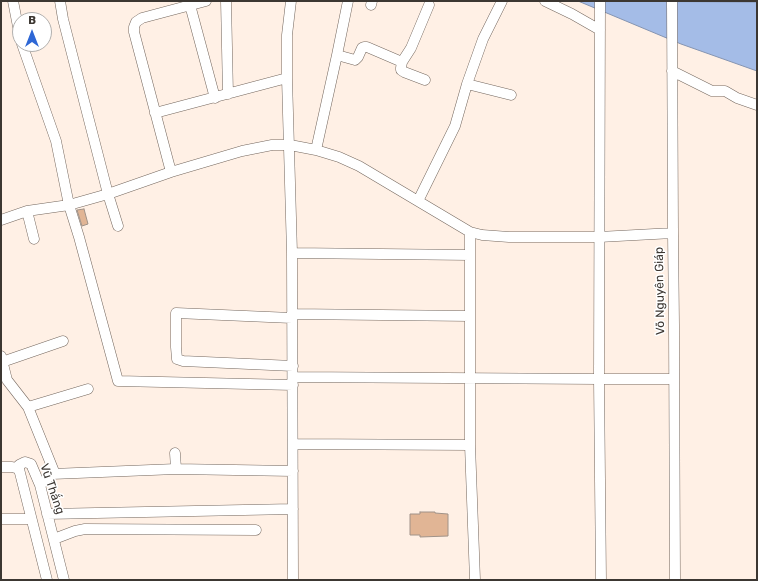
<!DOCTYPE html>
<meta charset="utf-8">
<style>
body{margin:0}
#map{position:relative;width:758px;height:581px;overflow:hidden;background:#fff0e5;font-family:Rubik,sans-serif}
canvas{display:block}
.frame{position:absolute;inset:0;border:2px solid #3c3732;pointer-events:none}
.north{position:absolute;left:12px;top:12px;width:40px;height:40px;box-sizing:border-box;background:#fff;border:1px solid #b1afad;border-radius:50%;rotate:0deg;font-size:11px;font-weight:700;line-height:16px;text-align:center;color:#3c3732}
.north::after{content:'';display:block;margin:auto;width:14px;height:18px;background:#2e67d5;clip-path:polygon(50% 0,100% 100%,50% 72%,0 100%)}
</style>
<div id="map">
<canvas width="758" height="581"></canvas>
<div class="frame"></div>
<div class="north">B</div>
</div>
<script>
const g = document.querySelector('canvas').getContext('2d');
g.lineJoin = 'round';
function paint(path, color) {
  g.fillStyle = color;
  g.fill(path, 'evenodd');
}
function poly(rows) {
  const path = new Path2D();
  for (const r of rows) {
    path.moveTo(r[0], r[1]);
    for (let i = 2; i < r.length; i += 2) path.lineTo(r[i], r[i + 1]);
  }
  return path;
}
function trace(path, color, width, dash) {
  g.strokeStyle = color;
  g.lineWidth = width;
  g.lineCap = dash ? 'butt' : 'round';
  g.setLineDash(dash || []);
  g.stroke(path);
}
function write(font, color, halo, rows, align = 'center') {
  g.font = font + ' Rubik,sans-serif';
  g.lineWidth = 3;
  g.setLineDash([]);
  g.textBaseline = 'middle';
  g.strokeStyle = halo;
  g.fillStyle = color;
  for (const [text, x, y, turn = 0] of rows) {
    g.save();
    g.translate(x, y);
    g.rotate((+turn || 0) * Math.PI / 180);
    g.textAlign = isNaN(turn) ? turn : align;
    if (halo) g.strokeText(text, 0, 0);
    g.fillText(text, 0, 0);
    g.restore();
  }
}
const water = poly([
 [578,1,757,2,757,71,681,44,578,1]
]);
paint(water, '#a4bce7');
trace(water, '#8594b1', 1);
const building = poly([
 [84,209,88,224,82,226,77,210,84,209],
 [420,512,435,512,435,513,448,514,448,536,420,537,420,535,410,535,410,514,420,514,420,512]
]);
paint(building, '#e1b595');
trace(building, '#a09288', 1);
const minor = poly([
 [13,1,20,37],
 [60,1,63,19,108,194,118,226],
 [226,1,228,94],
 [291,1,287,35,287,78,292,253,293,580],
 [545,1,572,14,600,30],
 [600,1,599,379,601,580],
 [672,1,673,233,674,325,675,580],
 [190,5,215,98],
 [371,5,372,1],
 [22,44,56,141,69,205,79,237,118,381,293,385],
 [337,55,355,60,358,57,362,48,364,47,367,47,402,62],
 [672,71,712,91,725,91,737,98,757,105],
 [425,80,404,72,401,70,401,68,402,62,411,48,429,5],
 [467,84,511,95],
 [155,113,287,78],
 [316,150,337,55,348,1],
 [171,172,134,32,134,27,136,22,142,18,206,1],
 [418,201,455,126,467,84,483,39,502,1],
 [27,211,34,239],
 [1,220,27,211,69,205,108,194,171,172,242,151,272,145,290,145,316,150,339,157,359,166,470,232,482,235,509,237,599,237,673,233],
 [470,232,470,445,475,580],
 [292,253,470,255],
 [292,314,470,316],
 [292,318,176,313,176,347,177,359,183,361,293,366],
 [1,356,7,380,28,407,55,474],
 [2,362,63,341],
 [293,377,599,379,674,379],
 [28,407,88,389],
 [293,444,470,445],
 [175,453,176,469,293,471],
 [1,467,12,467,19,469],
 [40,485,52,474,176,469],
 [47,514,293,509],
 [1,519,31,519],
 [54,539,75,531,85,529,256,530],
 [47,580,19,469,19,465,25,462,31,464,40,485,64,580]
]);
trace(minor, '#74675e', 11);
trace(minor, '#fff', 10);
write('12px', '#3c3732', '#fff', [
 ["Võ Nguyên Giáp",660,291,-91],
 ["Vũ Thắng",52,489,71]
]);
</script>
